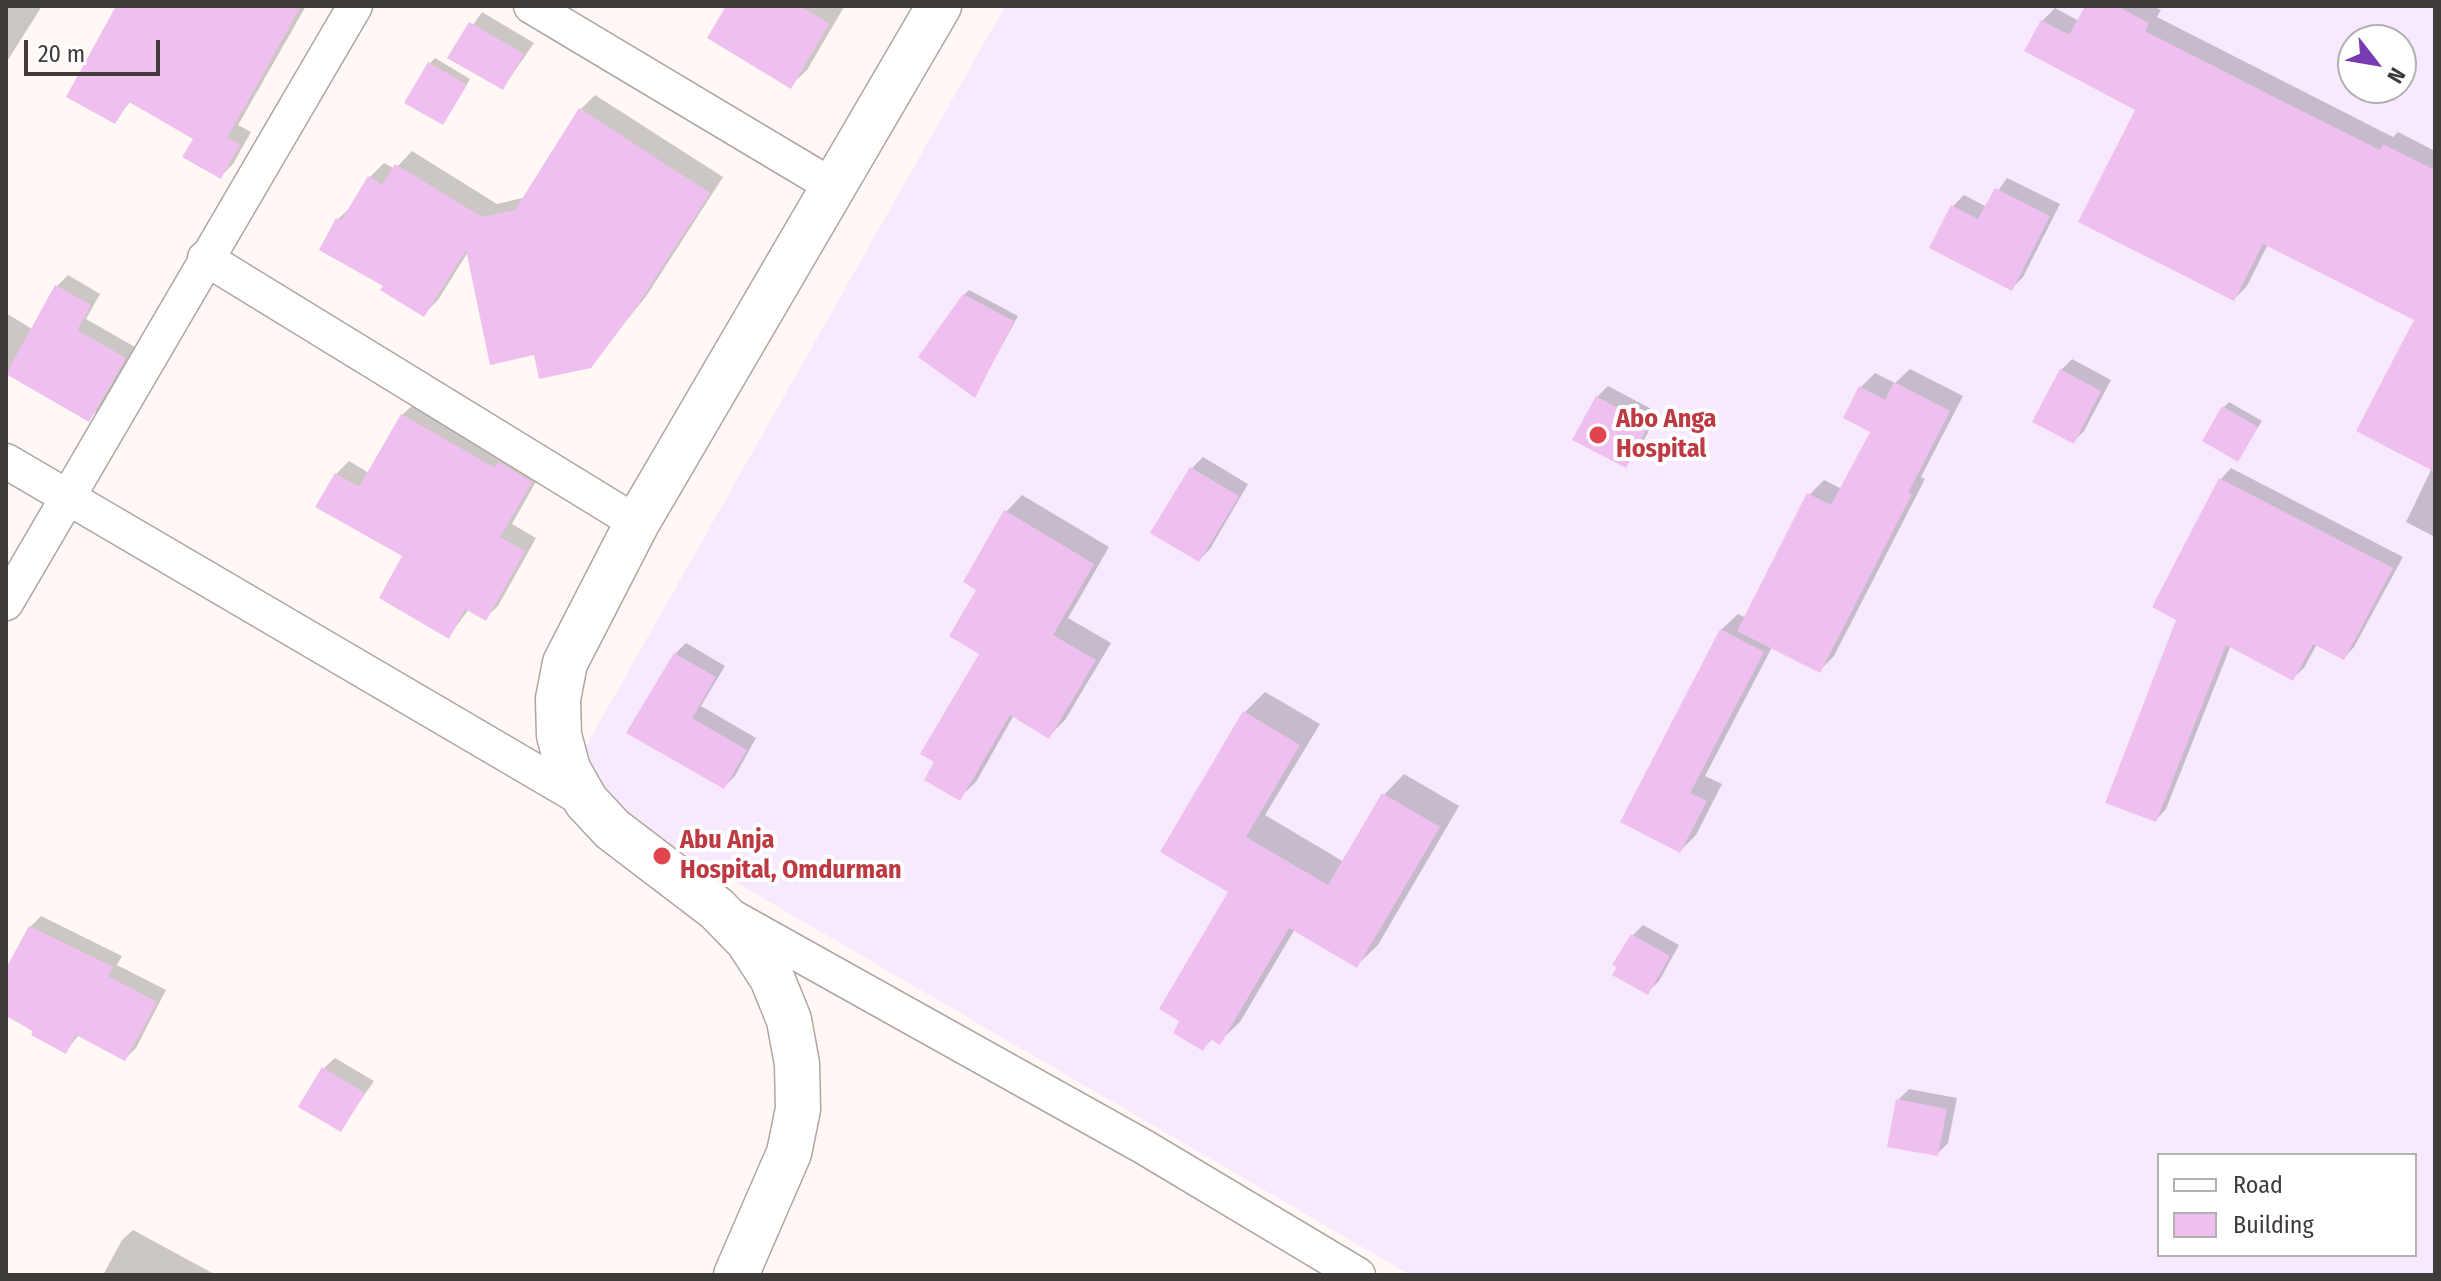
<!DOCTYPE html>
<style>
body{margin:0}
#map{position:relative;width:2441px;height:1281px;overflow:hidden;background:#fff8f5;font-family:"Fira Sans Condensed",sans-serif}
canvas{display:block}
.frame{position:absolute;inset:0;border:8px solid #403b39;pointer-events:none}
.legend{position:absolute;left:2157px;top:1153px;width:260px;height:104px;box-sizing:border-box;background:#fff;border:2px solid #b3b1b0;margin:0;padding:10px 14px;list-style:none;font-size:24px;color:#403b39}
.legend li{display:flex;align-items:center;gap:16px;height:40px}
.legend b{width:40px;border:2px solid #b3b1b0}
.north{position:absolute;left:2337px;top:24px;width:80px;height:80px;box-sizing:border-box;background:#fff;border:2px solid #b3b1b0;border-radius:50%;rotate:121deg;font-size:22px;font-weight:700;line-height:32px;text-align:center;color:#403b39}
.north::after{content:'';display:block;margin:auto;width:28px;height:36px;background:#783cb2;clip-path:polygon(50% 0,100% 100%,50% 72%,0 100%)}
.scale{position:absolute;left:24px;top:40px;width:136px;height:36px;box-sizing:border-box;border:4px solid #403b39;border-top:0;padding-left:10px;font-size:24px;line-height:28px;white-space:nowrap;color:#403b39;-webkit-text-stroke:6px #fff;paint-order:stroke}
</style>
<div id="map">
<canvas width="2441" height="1281"></canvas>
<div class="frame"></div>
<ul class="legend">
<li><b style="height:10px;background:#fff"></b>Road</li>
<li><b style="height:22px;background:#efc0ef"></b>Building</li>
</ul>
<div class="north">N</div>
<div class="scale">20 m</div>
</div>
<script>
const g = document.querySelector('canvas').getContext('2d');
g.lineJoin = 'round';
function paint(path, color) {
  g.fillStyle = color;
  g.fill(path, 'evenodd');
}
function poly(rows) {
  const path = new Path2D();
  for (const r of rows) {
    path.moveTo(r[0], r[1]);
    for (let i = 2; i < r.length; i += 2) path.lineTo(r[i], r[i + 1]);
  }
  return path;
}
function trace(path, color, width, dash) {
  g.strokeStyle = color;
  g.lineWidth = width;
  g.lineCap = dash ? 'butt' : 'round';
  g.setLineDash(dash || []);
  g.stroke(path);
}
function write(font, color, halo, rows, align = 'center') {
  g.font = font + ' "Fira Sans Condensed",sans-serif';
  g.lineWidth = 8;
  g.setLineDash([]);
  g.textBaseline = 'middle';
  g.strokeStyle = halo;
  g.fillStyle = color;
  for (const [text, x, y, turn = 0] of rows) {
    g.save();
    g.translate(x, y);
    g.rotate((+turn || 0) * Math.PI / 180);
    g.textAlign = isNaN(turn) ? turn : align;
    if (halo) g.strokeText(text, 0, 0);
    g.fillText(text, 0, 0);
    g.restore();
  }
}
paint(poly([
 [1005,6,2435,6,2435,1275,1410,1275,565,783],
 [2353,40,2401,40,2401,88,2353,88],
 [2159,1155,2415,1155,2415,1255,2159,1255]
]), '#f8eafe');
paint(poly([
 [6,6,42,6,6,63],
 [119,6,306,6,238,125,251,132,233,164,221,176,195,138,131,101,114,121],
 [728,6,842,6,844,7,807,70,790,86],
 [2087,6,2153,6,2161,10,2157,17,2393,137,2398,132,2435,151,2435,537,2406,522,2432,468,2416,319,2268,244,2247,286,2234,299,2138,109,2042,21,2055,8,2079,21],
 [482,12,534,43,503,88,450,57],
 [435,58,470,79,443,123,430,63],
 [595,95,723,177,647,295,590,366,536,352,468,252,438,300,424,314,385,285,338,219,353,205,370,177,384,163,395,169,412,151,497,204,526,197,581,109],
 [2007,178,2060,204,2023,277,2012,288,1953,206,1964,195,1987,207],
 [68,275,100,294,86,319,135,347,100,408,89,419,6,372,6,313,32,329,57,286],
 [969,290,1018,316,975,395,964,295],
 [2072,359,2111,380,2084,431,2073,442,2061,370],
 [1910,369,1963,396,1921,477,1925,479,1834,656,1819,671,1772,647,1705,776,1722,784,1696,835,1680,851,1622,821,1721,630,1738,614,1746,618,1809,495,1824,480,1842,489,1872,431,1860,388,1875,373,1895,383],
 [1608,386,1659,413,1636,454,1625,465,1597,397],
 [2229,402,2262,421,2238,459,2224,407],
 [415,403,543,469,512,524,536,538,498,606,485,618,469,609,449,636,405,556,336,474,349,461,369,473,402,415],
 [1203,457,1248,484,1210,549,1199,560,1153,532,1192,468],
 [2231,468,2403,557,2354,647,2344,658,2317,644,2304,668,2293,678,2231,645,2166,809,2156,820,2179,620,2221,479],
 [1022,495,1109,547,1068,618,1111,643,1065,720,1049,736,1014,715,976,782,959,798,982,654,979,589,1006,512],
 [686,643,725,666,701,706,756,738,735,776,724,787,629,732,675,654],
 [1265,692,1320,724,1265,815,1344,862,1384,795,1404,774,1459,806,1378,945,1357,965,1295,929,1240,1022,1219,1042,1213,1038,1203,1048,1231,891,1244,713],
 [41,916,122,956,117,965,166,990,136,1048,125,1059,79,1035,65,1052,6,1014,6,972,30,927],
 [1643,925,1679,945,1659,981,1648,992,1632,936],
 [335,1058,374,1081,340,1130,324,1068],
 [1909,1089,1957,1098,1948,1143,1937,1154,1898,1100],
 [133,1230,216,1275,103,1275,122,1240]
]), '#0003');
paint(poly([
 [116,6,301,6,227,138,240,144,221,179,182,157,193,139,129,102,115,124,66,97],
 [726,6,800,6,829,24,791,89,707,38],
 [2085,6,2117,6,2149,23,2145,31,2276,98,2380,150,2383,144,2435,170,2435,472,2356,431,2414,320,2263,244,2234,301,2078,222,2135,110,2024,51,2041,20,2069,35],
 [469,22,524,54,503,90,447,58],
 [428,62,467,85,443,125,404,103],
 [579,108,710,193,633,312,591,368,539,379,534,355,490,365,466,250,424,317,380,290,383,286,319,250,336,218,341,221,368,176,382,185,395,164,482,217,515,210],
 [1995,188,2050,216,2012,291,1929,248,1951,205,1978,219],
 [55,285,91,305,77,330,126,358,89,422,6,374],
 [963,294,1014,321,975,398,918,357],
 [2060,369,2101,391,2074,444,2032,422],
 [1894,382,1950,411,1908,493,1912,494,1820,673,1737,631,1807,493,1831,505,1870,432,1843,418,1859,386,1885,400],
 [1596,396,1649,425,1626,468,1572,440],
 [2222,406,2258,427,2238,462,2202,441],
 [401,414,495,468,499,462,532,482,500,537,525,551,486,621,465,609,449,639,379,598,402,556,315,507,335,473,359,487],
 [1190,467,1239,496,1199,562,1150,533],
 [2219,478,2393,568,2344,660,2313,644,2293,681,2226,645,2156,822,2105,803,2176,620,2152,607],
 [1004,510,1094,564,1053,635,1096,660,1049,739,1010,715,960,801,924,780,934,762,920,754,979,654,949,636,976,590,963,582],
 [1720,629,1764,652,1690,793,1707,801,1680,853,1620,822],
 [674,653,716,677,692,718,747,750,724,789,626,733],
 [1243,711,1300,745,1246,837,1328,885,1382,793,1440,827,1357,968,1289,928,1220,1045,1210,1039,1203,1051,1173,1033,1179,1021,1159,1009,1228,892,1160,852],
 [29,926,113,967,108,976,157,1002,125,1061,76,1035,66,1054,31,1035,33,1031,6,1016,6,968],
 [1631,934,1670,956,1648,995,1612,975,1617,967,1612,965],
 [322,1067,365,1093,341,1132,298,1107],
 [1896,1099,1947,1109,1938,1156,1887,1147]
]), '#efc0ef');
const minor = poly([
 [531,6,834,187],
 [205,258,637,523],
 [6,461,586,801],
 [6,603,355,6],
 [734,918,1144,1147,1358,1275]
]);
const tertiary = poly([
 [736,1275,789,1153,798,1109,797,1064,789,1020,772,978,748,941,717,909,612,829,586,801,568,769,559,735,558,699,565,663,637,523,939,6]
]);
trace(minor, '#b0a6a1', 37);
trace(tertiary, '#b0a6a1', 47);
trace(minor, '#fff', 34);
trace(tertiary, '#fff', 44);
for (const [x, y, r, color] of [
 [1598,435,10,"#e0444e"],
 [662,856,10,"#e0444e"]
]) {
  const dot = new Path2D();
  dot.arc(x, y, r, 0, 2 * Math.PI);
  g.fillStyle = color;
  g.fill(dot);
  trace(dot, '#fff', 3);
}
write('bold 26px', '#be3a42', '#fff', [
 ["Abo Anga",1616,420],
 ["Hospital",1616,450],
 ["Abu Anja",680,841],
 ["Hospital, Omdurman",680,871]
], 'left');
</script>
